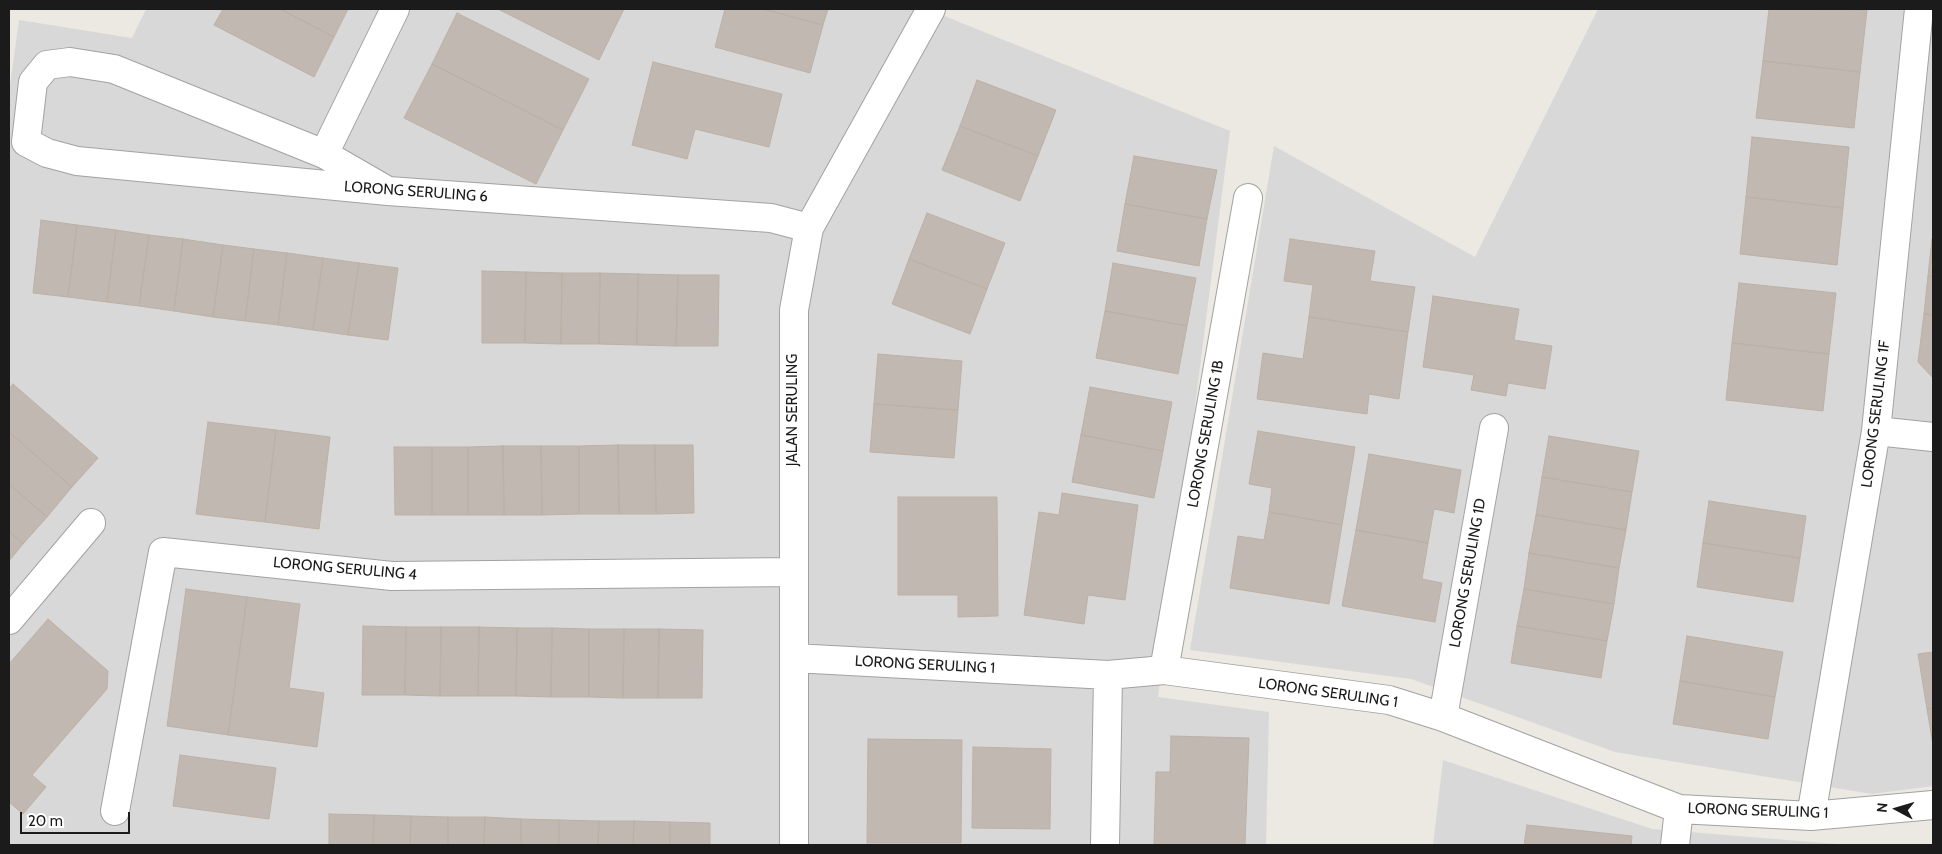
<!DOCTYPE html>
<style>
body{margin:0}
#map{position:relative;width:1942px;height:854px;overflow:hidden;background:#ece9e2;font-family:Cabin,sans-serif}
canvas{display:block}
.frame{position:absolute;inset:0;border:10px solid #1b1b1b;pointer-events:none}
.north{position:absolute;left:1872px;top:784px;width:50px;height:50px;-webkit-text-stroke:4px #fff;paint-order:stroke;rotate:276deg;font-size:14px;font-weight:700;line-height:20px;text-align:center;color:#1b1b1b}
.north::after{content:'';display:block;margin:auto;width:18px;height:22px;background:#1b1b1b;clip-path:polygon(50% 0,100% 100%,50% 72%,0 100%)}
.scale{position:absolute;left:20px;top:812px;width:110px;height:22px;box-sizing:border-box;border:2px solid #1b1b1b;border-top:0;padding-left:6px;font-size:15px;line-height:18px;white-space:nowrap;color:#1b1b1b;-webkit-text-stroke:4px #fff;paint-order:stroke}
</style>
<div id="map">
<canvas width="1942" height="854"></canvas>
<div class="frame"></div>
<div class="north">N</div>
<div class="scale">20 m</div>
</div>
<script>
const g = document.querySelector('canvas').getContext('2d');
g.lineJoin = 'round';
function paint(path, color) {
  g.fillStyle = color;
  g.fill(path, 'evenodd');
}
function poly(rows) {
  const path = new Path2D();
  for (const r of rows) {
    path.moveTo(r[0], r[1]);
    for (let i = 2; i < r.length; i += 2) path.lineTo(r[i], r[i + 1]);
  }
  return path;
}
function trace(path, color, width, dash) {
  g.strokeStyle = color;
  g.lineWidth = width;
  g.lineCap = dash ? 'butt' : 'round';
  g.setLineDash(dash || []);
  g.stroke(path);
}
function write(font, color, halo, rows, align = 'center') {
  g.font = font + ' Cabin,sans-serif';
  g.lineWidth = 4.5;
  g.setLineDash([]);
  g.textBaseline = 'middle';
  g.strokeStyle = halo;
  g.fillStyle = color;
  for (const [text, x, y, turn = 0] of rows) {
    g.save();
    g.translate(x, y);
    g.rotate((+turn || 0) * Math.PI / 180);
    g.textAlign = isNaN(turn) ? turn : align;
    if (halo) g.strokeText(text, 0, 0);
    g.fillText(text, 0, 0);
    g.restore();
  }
}
paint(poly([
 [146,9,927,9,1230,131,1158,697,1269,712,1266,845,9,845,9,93,19,20,132,38],
 [1598,9,1933,9,1933,786,1872,794,1615,752,1411,679,1190,650,1274,146,1475,257],
 [1443,760,1652,829,1849,845,1433,845]
]), '#d9d8d8');
const building = poly([
 [223,9,280,9,334,37,314,77,214,25,223,9],
 [280,9,348,9,334,37,280,9],
 [498,9,624,9,599,60,498,9],
 [725,9,763,9,823,25,810,73,715,47,725,9],
 [763,9,828,9,823,25,763,9],
 [1769,9,1867,10,1860,72,1763,61,1769,9],
 [457,13,589,79,563,130,432,64,457,13],
 [1763,61,1860,72,1854,128,1756,118,1763,61],
 [653,62,782,94,769,147,695,129,687,159,632,145,653,62],
 [432,64,563,130,536,184,404,118,432,64],
 [977,80,1056,110,1038,156,960,126,977,80],
 [960,126,1038,156,1020,201,942,170,960,126],
 [1752,137,1849,147,1843,208,1746,197,1752,137],
 [1134,156,1217,170,1207,219,1125,204,1134,156],
 [1746,197,1843,208,1837,265,1740,254,1746,197],
 [1125,204,1207,219,1199,266,1117,251,1125,204],
 [927,213,1005,243,987,289,909,259,927,213],
 [41,220,77,225,68,297,33,293,41,220],
 [77,225,116,230,107,302,68,297,77,225],
 [116,230,149,235,139,306,107,302,116,230],
 [149,235,183,239,174,311,139,306,149,235],
 [183,239,223,245,213,317,174,311,183,239],
 [1290,239,1375,251,1370,281,1415,287,1408,332,1309,317,1313,285,1284,281,1290,239],
 [1932,239,1933,239,1933,277,1928,276,1932,239],
 [223,245,254,249,245,321,213,317,223,245],
 [254,249,287,253,278,325,245,321,254,249],
 [287,253,323,258,313,330,278,325,287,253],
 [323,258,359,263,348,335,313,330,323,258],
 [909,259,987,289,970,334,892,304,909,259],
 [359,263,398,268,388,340,348,335,359,263],
 [1113,263,1196,278,1187,326,1105,311,1113,263],
 [482,271,526,272,525,343,482,343,482,271],
 [526,272,562,273,561,344,525,343,526,272],
 [562,273,600,273,599,344,561,344,562,273],
 [600,273,638,274,637,345,599,344,600,273],
 [638,274,678,275,676,346,637,345,638,274],
 [678,275,719,275,718,346,676,346,678,275],
 [1928,276,1933,277,1933,315,1924,314,1928,276],
 [1739,283,1836,293,1829,354,1732,343,1739,283],
 [1433,296,1519,309,1514,340,1552,346,1545,389,1508,383,1506,396,1471,390,1474,375,1423,367,1433,296],
 [1105,311,1187,326,1178,374,1096,358,1105,311],
 [1924,314,1933,315,1933,378,1918,362,1924,314],
 [1309,317,1408,332,1399,399,1369,394,1367,414,1257,399,1263,353,1303,359,1309,317],
 [1732,343,1829,354,1823,411,1726,400,1732,343],
 [878,354,962,361,958,410,874,404,878,354],
 [13,384,98,458,72,487,9,432,9,389,13,384],
 [1090,387,1172,402,1163,451,1081,435,1090,387],
 [874,404,958,410,954,458,870,452,874,404],
 [208,422,276,430,265,522,196,514,208,422],
 [276,430,330,437,319,529,265,522,276,430],
 [1258,431,1355,447,1342,525,1269,512,1272,488,1249,484,1258,431],
 [9,432,72,487,47,517,9,484,9,432],
 [1081,435,1163,451,1154,498,1072,482,1081,435],
 [1549,436,1639,451,1632,492,1542,477,1549,436],
 [618,445,655,445,656,514,619,514,618,445],
 [618,445,619,514,579,514,579,446,618,445],
 [655,445,693,445,694,513,656,514,655,445],
 [503,446,541,446,542,515,504,515,503,446],
 [503,446,504,515,468,515,468,447,503,446],
 [541,446,579,446,579,514,542,515,541,446],
 [394,447,432,447,432,515,395,515,394,447],
 [432,447,468,447,468,515,432,515,432,447],
 [1369,454,1461,470,1454,513,1434,509,1428,543,1356,530,1369,454],
 [1542,477,1632,492,1626,530,1536,515,1542,477],
 [9,484,47,517,23,544,9,531,9,484],
 [1062,493,1138,505,1125,600,1088,595,1084,624,1024,615,1039,512,1059,515,1062,493],
 [898,497,997,497,998,616,958,617,958,595,898,595,898,497],
 [1709,501,1806,516,1800,558,1703,543,1709,501],
 [1269,512,1342,525,1329,604,1230,588,1238,536,1264,540,1269,512],
 [1536,515,1626,530,1619,568,1529,553,1536,515],
 [1356,530,1428,543,1422,579,1442,583,1435,622,1342,606,1356,530],
 [9,531,23,544,9,561,9,531],
 [1703,543,1800,558,1793,602,1697,587,1703,543],
 [1529,553,1619,568,1614,604,1524,589,1529,553],
 [186,589,247,597,228,735,167,726,186,589],
 [1524,589,1614,604,1607,641,1517,626,1524,589],
 [247,597,300,604,289,688,324,693,317,747,228,735,247,597],
 [48,619,108,671,107,689,32,775,46,787,23,814,9,802,9,664,48,619],
 [363,626,406,627,405,695,362,695,363,626],
 [1517,626,1607,641,1601,678,1511,663,1517,626],
 [406,627,441,627,440,696,405,695,406,627],
 [441,627,479,627,478,696,440,696,441,627],
 [479,627,517,628,516,696,478,696,479,627],
 [517,628,552,628,551,697,516,696,517,628],
 [552,628,589,629,589,697,551,697,552,628],
 [589,629,624,629,623,698,589,697,589,629],
 [624,629,659,629,658,698,623,698,624,629],
 [659,629,703,630,702,698,658,698,659,629],
 [1687,636,1783,652,1775,697,1680,681,1687,636],
 [1933,652,1933,708,1927,709,1918,654,1933,652],
 [1680,681,1775,697,1768,739,1673,724,1680,681],
 [1933,708,1933,745,1927,709,1933,708],
 [1171,736,1249,738,1245,845,1154,845,1156,772,1170,772,1171,736],
 [868,739,962,740,961,843,867,843,868,739],
 [973,747,1051,749,1050,829,972,828,973,747],
 [180,755,276,768,269,819,173,806,180,755],
 [329,814,374,815,373,845,329,845,329,814],
 [374,815,411,816,410,845,373,845,374,815],
 [411,816,448,817,448,845,410,845,411,816],
 [448,817,485,817,484,845,448,845,448,817],
 [485,817,521,819,521,845,484,845,485,817],
 [521,819,559,820,559,845,521,845,521,819],
 [559,820,599,821,598,845,559,845,559,820],
 [599,821,634,821,633,845,598,845,599,821],
 [634,821,670,822,670,845,633,845,634,821],
 [670,822,710,823,710,845,670,845,670,822],
 [1527,825,1632,836,1631,845,1524,845,1527,825]
]);
paint(building, '#c0b8b1');
trace(building, '#bdb1a5', 1);
const street = poly([
 [324,154,395,9],
 [388,191,324,154,114,69,70,62,47,65,33,82,26,142,47,153,77,161,388,191,771,218,809,228],
 [1876,431,1933,437],
 [9,620,91,523],
 [794,658,1108,675,1164,670,1389,700,1443,717,1679,809,1811,816,1933,805],
 [1164,670,1248,198],
 [1443,717,1494,428],
 [115,811,163,552,392,576,793,572],
 [1811,816,1876,431,1919,9],
 [794,845,794,310,809,228,931,9],
 [1105,845,1108,675],
 [1675,845,1679,809]
]);
trace(street, '#a2a2a2', 30);
trace(street, '#fff', 28);
write('15px', '#1b1b1b', '#fff', [
 ["LORONG SERULING 6",416,192,4],
 ["JALAN SERULING",793,410,-90],
 ["LORONG SERULING 1F",1876,414,-83],
 ["LORONG SERULING 1B",1206,434,-80],
 ["LORONG SERULING 4",345,569,5],
 ["LORONG SERULING 1D",1468,573,-80],
 ["LORONG SERULING 1",925,665,3],
 ["LORONG SERULING 1",1328,693,8],
 ["LORONG SERULING 1",1758,811,2]
]);
</script>
